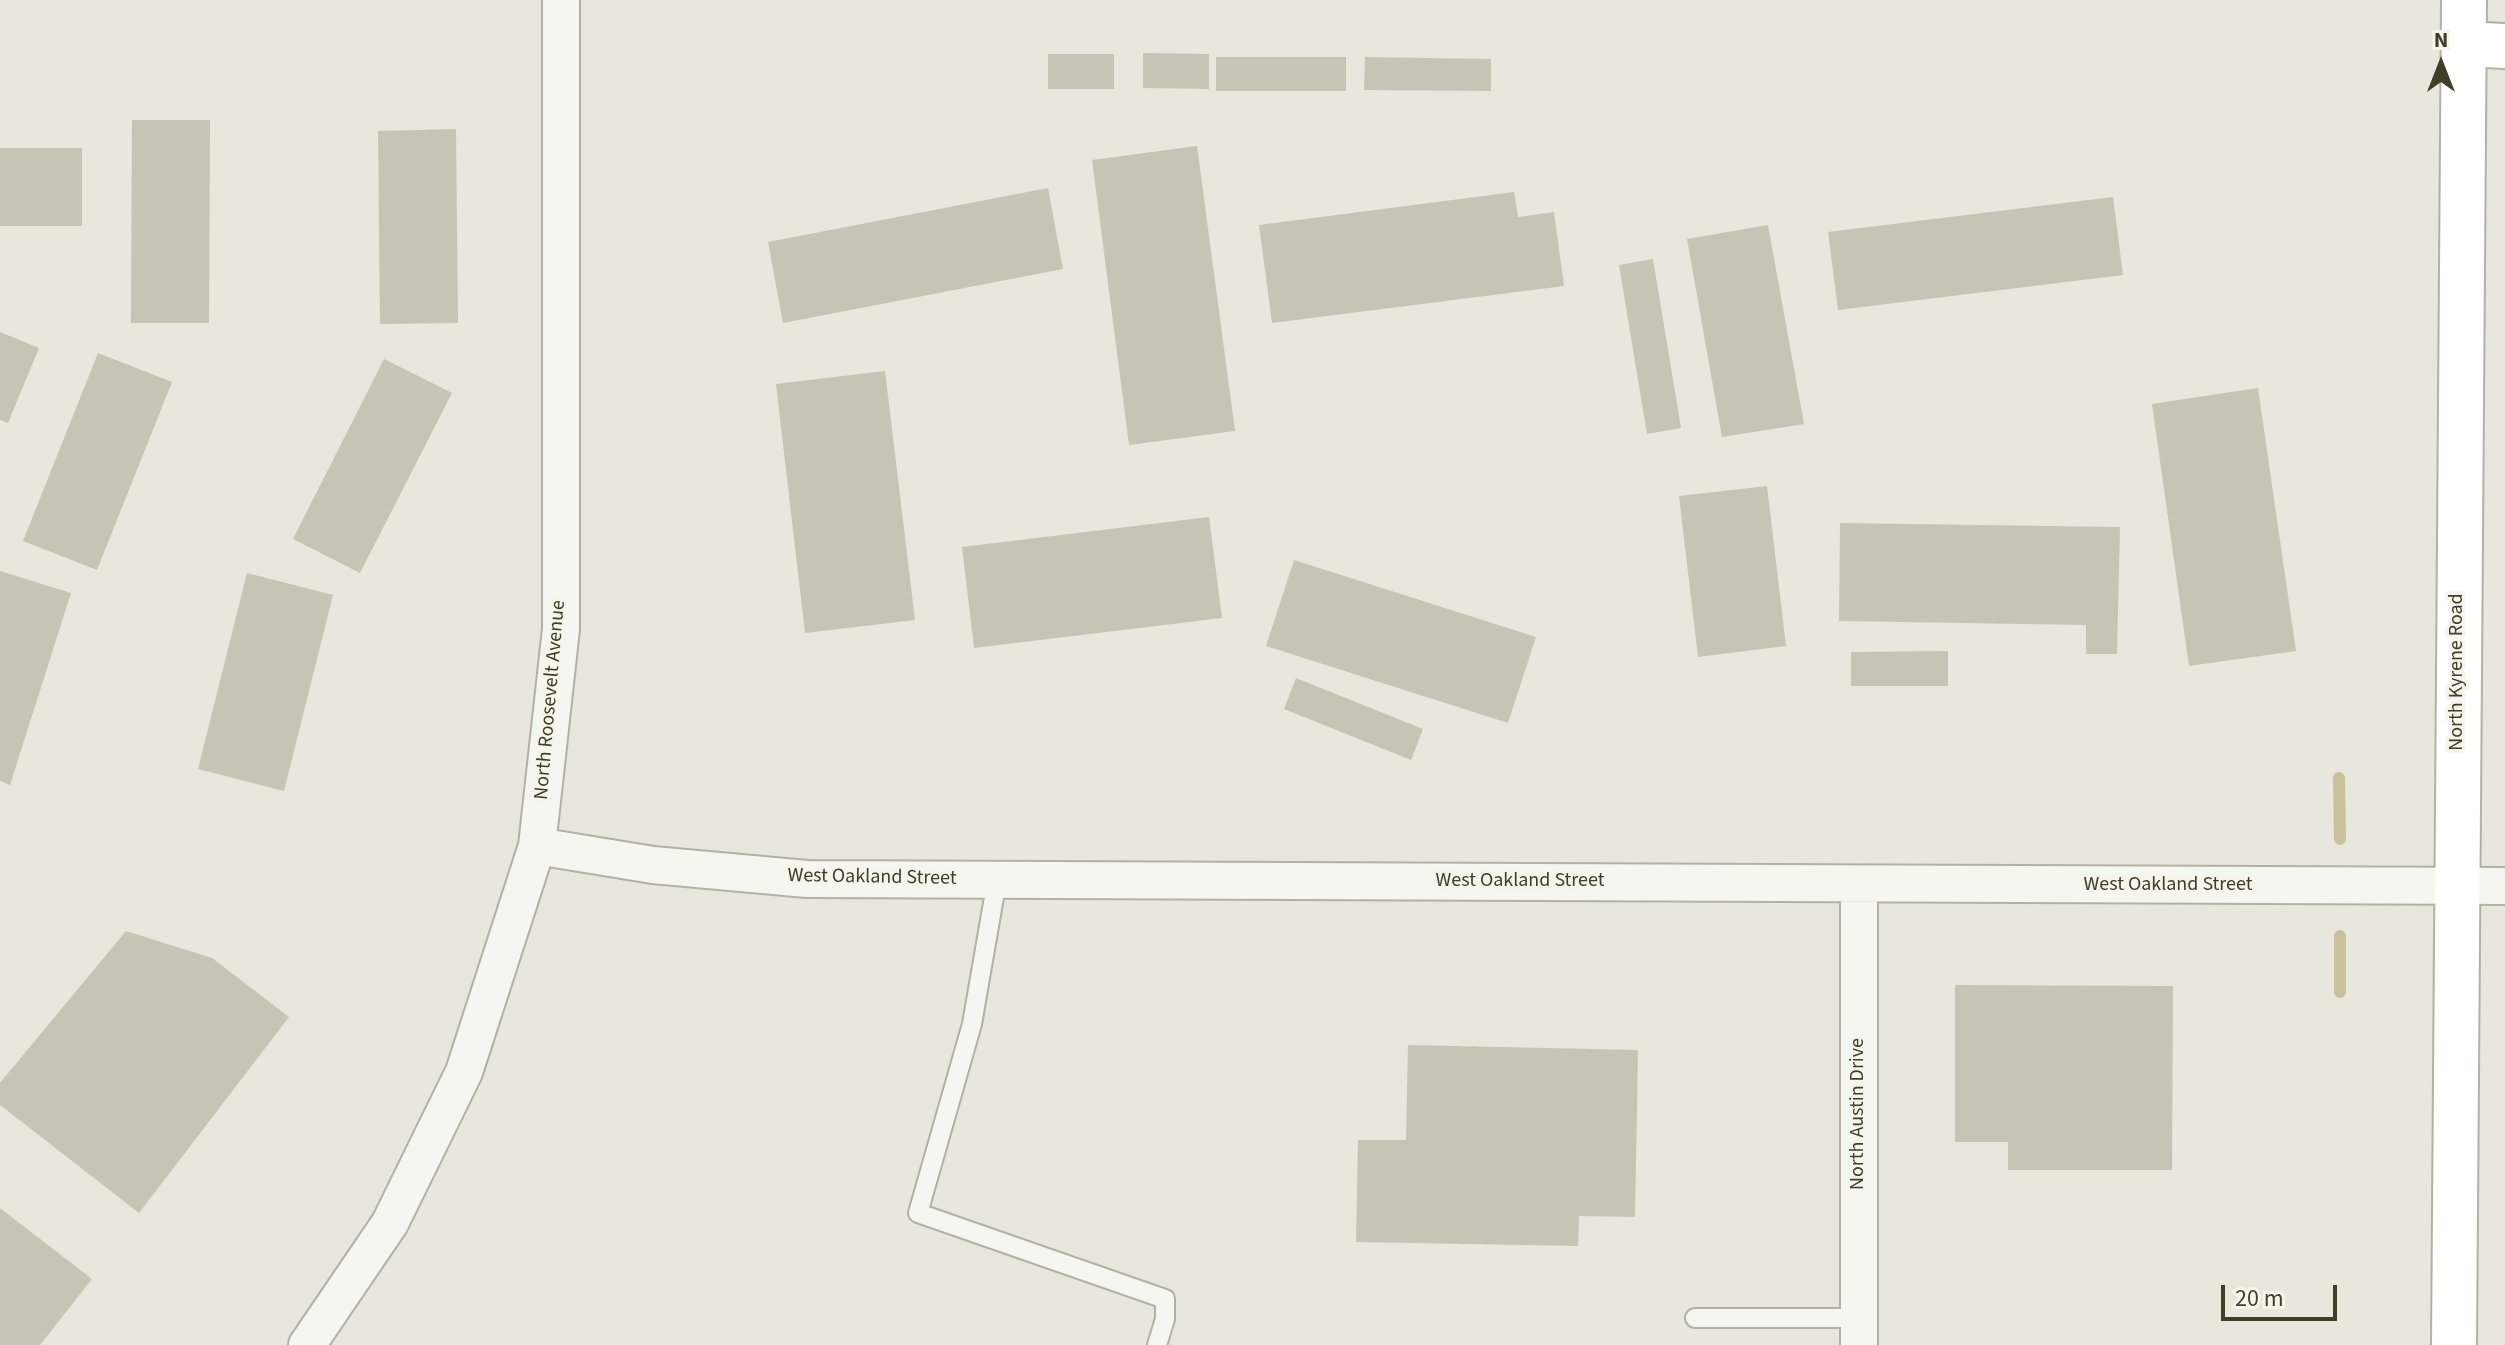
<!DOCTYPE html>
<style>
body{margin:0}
#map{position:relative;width:2505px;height:1345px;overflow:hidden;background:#e8e7de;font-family:"Source Sans 3",sans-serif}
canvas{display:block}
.north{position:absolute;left:2401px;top:24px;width:80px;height:80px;-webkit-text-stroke:6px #f5f5ee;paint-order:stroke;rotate:0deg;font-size:22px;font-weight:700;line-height:32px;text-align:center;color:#3f3e27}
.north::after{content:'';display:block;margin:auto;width:28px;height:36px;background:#3f3e27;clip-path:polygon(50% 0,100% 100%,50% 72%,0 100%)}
.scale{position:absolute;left:2221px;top:1285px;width:116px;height:36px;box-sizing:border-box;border:4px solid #3f3e27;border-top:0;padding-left:10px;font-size:24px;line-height:28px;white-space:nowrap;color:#3f3e27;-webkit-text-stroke:6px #f5f5ee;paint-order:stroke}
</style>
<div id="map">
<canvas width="2505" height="1345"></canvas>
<div class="north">N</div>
<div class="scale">20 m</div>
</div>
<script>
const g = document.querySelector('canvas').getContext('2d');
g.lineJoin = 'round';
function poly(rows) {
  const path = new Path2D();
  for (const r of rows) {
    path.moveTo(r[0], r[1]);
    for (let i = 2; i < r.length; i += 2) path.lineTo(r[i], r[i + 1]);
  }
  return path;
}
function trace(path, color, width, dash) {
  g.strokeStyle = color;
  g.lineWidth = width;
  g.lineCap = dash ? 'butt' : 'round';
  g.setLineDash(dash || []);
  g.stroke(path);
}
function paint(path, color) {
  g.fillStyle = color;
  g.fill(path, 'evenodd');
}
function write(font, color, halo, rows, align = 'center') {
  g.font = font + ' "Source Sans 3",sans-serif';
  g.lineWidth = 7;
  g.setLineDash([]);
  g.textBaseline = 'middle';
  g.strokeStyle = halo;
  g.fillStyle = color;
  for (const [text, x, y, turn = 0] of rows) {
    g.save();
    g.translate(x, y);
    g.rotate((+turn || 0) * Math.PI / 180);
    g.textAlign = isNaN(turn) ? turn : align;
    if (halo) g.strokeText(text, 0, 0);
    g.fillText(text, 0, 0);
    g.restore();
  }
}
trace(poly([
 [2339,778,2340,839],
 [2340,936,2340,992]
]), '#c8c199', 12);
paint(poly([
 [1143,53,1209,54,1209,89,1143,88],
 [1048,54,1114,54,1114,89,1048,89],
 [1216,57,1346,57,1346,91,1216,91],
 [1365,57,1491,59,1491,91,1364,90],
 [132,120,210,120,209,323,131,323],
 [456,129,458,323,380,324,378,131],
 [1197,146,1235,431,1129,445,1092,160],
 [0,148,82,148,82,226,0,226],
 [1048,188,1063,269,783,323,768,242],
 [1514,192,1518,217,1554,212,1564,286,1272,323,1259,225],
 [2113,197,2123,275,1838,310,1828,232],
 [1768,225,1804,424,1722,437,1687,239],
 [1653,259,1681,428,1647,434,1619,265],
 [0,332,39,348,8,423,0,420],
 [98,353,172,382,97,570,23,541],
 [384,359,452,393,360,573,293,539],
 [885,371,915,620,805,633,776,384],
 [2258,388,2296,651,2189,666,2152,404],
 [1767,486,1786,646,1698,657,1679,496],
 [1209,517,1222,618,974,648,962,547],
 [1840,523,2120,527,2117,654,2086,654,2086,625,1839,621],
 [1294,560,1536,637,1508,723,1266,646],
 [0,571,71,593,10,785,0,781],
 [247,573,333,595,284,791,198,769],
 [1948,651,1948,686,1851,686,1851,652],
 [1296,678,1423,729,1411,760,1284,709],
 [126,931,212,958,289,1017,139,1213,0,1105,0,1083],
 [1955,985,2173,986,2172,1170,2008,1170,2008,1142,1955,1142],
 [1408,1045,1638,1050,1635,1217,1579,1216,1578,1246,1356,1242,1358,1140,1406,1140],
 [0,1208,92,1279,40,1345,0,1345]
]), '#c5c4b5');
const lane = poly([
 [997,880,972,1024,918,1213,1165,1299,1165,1319,1157,1345],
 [1695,1318,1859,1318]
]);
const street = poly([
 [537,846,653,865,807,879,2505,886],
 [307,1345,390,1223,464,1072,537,846,561,629,561,0],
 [1859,1345,1859,884]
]);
const secondary = poly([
 [2463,44,2505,46],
 [2454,1345,2464,0]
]);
trace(lane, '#b2b1a3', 22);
trace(street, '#b2b1a3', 40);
trace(secondary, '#b2b1a3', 48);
trace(lane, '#f6f6f1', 18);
trace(street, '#f6f6f1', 36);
trace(secondary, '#fff', 44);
write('20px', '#3f3e27', '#f5f5ee', [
 ["North Kyrene Road",2458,672,-90],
 ["North Roosevelt Avenue",551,700,-85],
 ["West Oakland Street",872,878,1],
 ["West Oakland Street",1520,882],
 ["West Oakland Street",2168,886],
 ["North Austin Drive",1859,1114,-90]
]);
</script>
